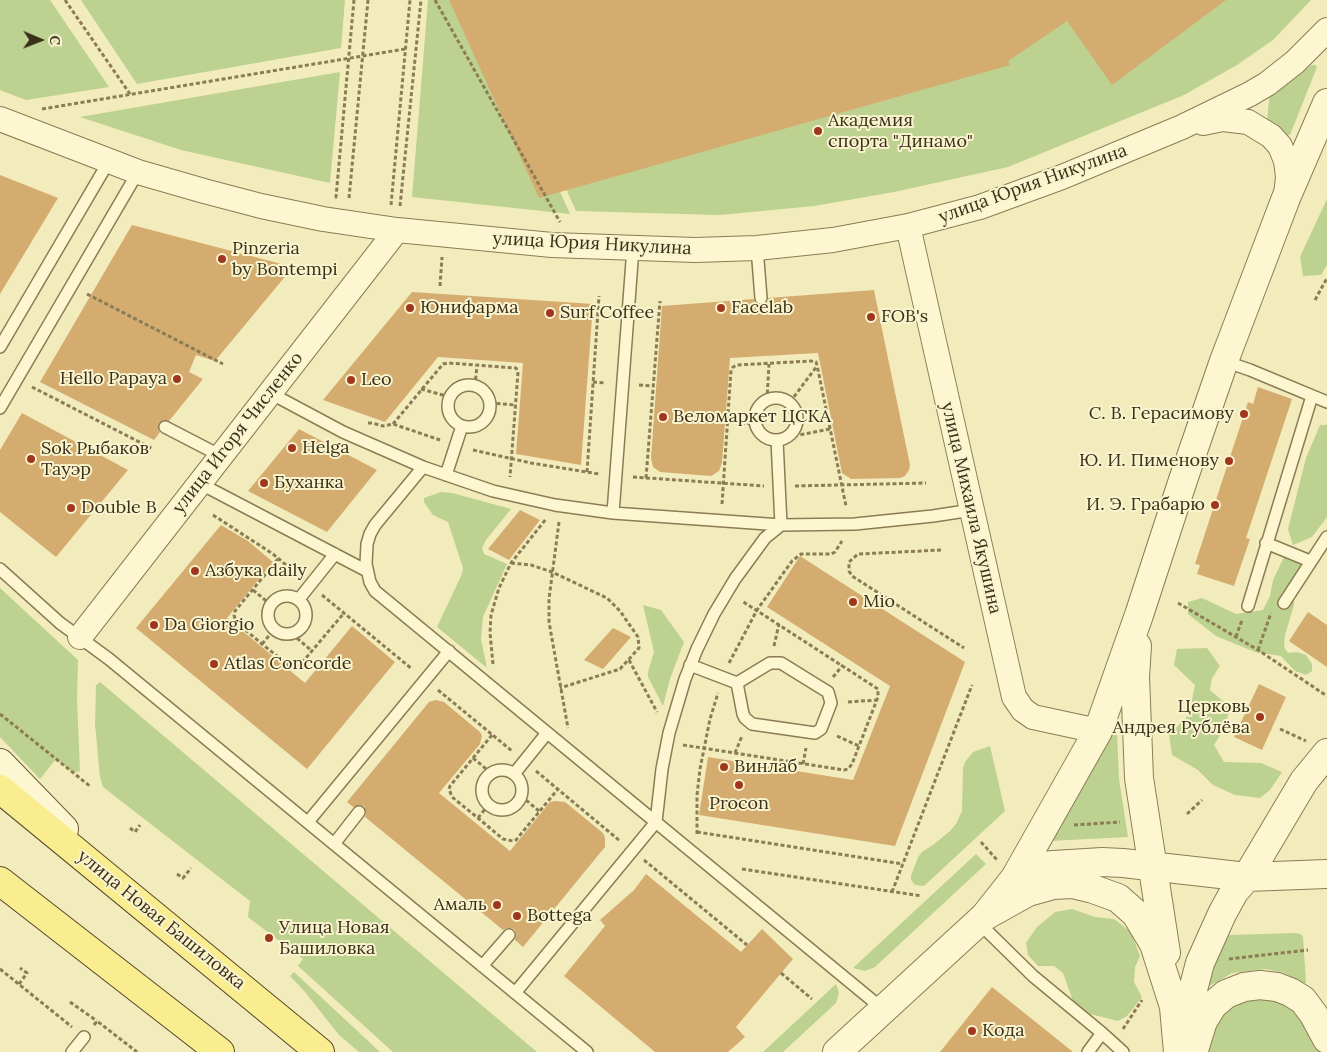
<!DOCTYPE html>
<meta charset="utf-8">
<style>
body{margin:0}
#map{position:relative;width:1327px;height:1052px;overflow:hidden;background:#f2ecbd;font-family:Lora,serif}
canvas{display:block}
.north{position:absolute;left:15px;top:15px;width:50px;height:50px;-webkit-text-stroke:4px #f9f4cd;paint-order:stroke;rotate:91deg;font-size:14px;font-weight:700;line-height:20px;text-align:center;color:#392f1a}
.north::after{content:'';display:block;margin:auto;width:18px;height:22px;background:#392f1a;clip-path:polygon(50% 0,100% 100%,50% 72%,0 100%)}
</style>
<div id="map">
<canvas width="1327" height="1052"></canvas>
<div class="north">С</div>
</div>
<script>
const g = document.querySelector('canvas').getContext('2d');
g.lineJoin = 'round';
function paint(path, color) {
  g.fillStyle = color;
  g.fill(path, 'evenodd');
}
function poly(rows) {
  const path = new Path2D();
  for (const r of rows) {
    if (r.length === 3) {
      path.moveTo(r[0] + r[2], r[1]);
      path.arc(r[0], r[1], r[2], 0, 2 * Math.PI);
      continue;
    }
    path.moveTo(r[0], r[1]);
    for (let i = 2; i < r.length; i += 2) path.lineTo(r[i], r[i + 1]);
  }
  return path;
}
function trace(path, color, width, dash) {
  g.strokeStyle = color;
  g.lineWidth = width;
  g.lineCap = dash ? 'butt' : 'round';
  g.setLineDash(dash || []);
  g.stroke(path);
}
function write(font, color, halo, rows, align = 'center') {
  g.font = font + ' Lora,serif';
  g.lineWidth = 4;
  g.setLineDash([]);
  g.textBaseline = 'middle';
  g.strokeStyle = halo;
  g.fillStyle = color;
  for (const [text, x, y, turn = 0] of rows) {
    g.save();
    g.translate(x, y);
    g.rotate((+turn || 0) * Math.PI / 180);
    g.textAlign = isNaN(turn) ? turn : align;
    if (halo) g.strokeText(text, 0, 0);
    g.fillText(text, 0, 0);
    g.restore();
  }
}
paint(poly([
 [0,0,50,0,109,87,26,100,0,90],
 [81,0,345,0,341,48,137,84],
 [428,0,475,0,570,214,412,197],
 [481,0,1311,0,1273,40,1237,65,1184,95,1008,167,894,192,814,206,720,215,576,211],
 [1312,65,1315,65,1317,67,1290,135,1285,135,1267,121,1270,91],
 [340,72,330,183,181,150,80,117],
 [1327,199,1327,265,1321,275,1303,276,1300,257],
 [1320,425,1327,425,1327,517,1312,537,1293,545,1288,529,1306,458],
 [441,492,452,493,511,509,486,540,482,548,484,554,507,564,483,617,481,639,487,668,437,627,462,574,463,568,448,522,433,515,424,502,424,498],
 [1285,555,1302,563,1294,579,1294,605,1285,635,1284,647,1288,653,1297,652,1306,655,1312,664,1312,671,1306,675,1295,671,1281,656,1255,652,1216,636,1188,614,1188,602,1202,598,1236,614,1263,610,1270,596,1273,580],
 [0,588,78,660,77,699,80,771,74,773,56,759,40,779,0,737],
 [643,605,661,610,684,642,670,679,663,706,648,677,648,672,654,652],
 [1207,648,1220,666,1212,678,1210,690,1230,707,1225,727,1214,745,1224,762,1261,763,1282,772,1270,790,1260,798,1235,795,1213,785,1198,770,1172,755,1169,734,1189,715,1195,685,1174,665,1177,649],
 [100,682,537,1052,393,1052,298,966,303,959,248,917,250,901,103,787,100,777,95,724,96,685],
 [1116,708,1119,779,1128,837,1050,841,1081,789],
 [990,746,1005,811,924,886,915,885,911,880,911,876,918,857,922,852,933,845,950,831,956,824,962,811,963,768,965,762,973,752],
 [976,854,986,864,875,967,865,971,853,968],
 [1072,909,1095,917,1114,919,1131,932,1140,956,1135,967,1134,982,1142,997,1127,1016,1118,1021,1090,1014,1073,1001,1063,973,1054,966,1038,966,1028,955,1026,943,1037,927,1055,912],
 [1295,933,1301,934,1303,937,1306,982,1305,984,1284,973,1266,969,1232,973,1206,988,1207,975,1224,938,1230,935],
 [294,972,380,1052,359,1052,339,1035,305,992,290,976],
 [836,984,839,993,836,1003,783,1052,763,1052],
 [1265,996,1291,1003,1318,1036,1322,1052,1209,1052,1209,1042,1216,1023,1226,1011,1237,1003,1252,998]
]), '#bdd190');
paint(poly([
 [449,0,1226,0,1112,85,1067,21,1008,61,1010,65,539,198],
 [0,175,58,198,0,294],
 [132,225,293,267,215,361,196,355,189,372,203,379,169,421,164,420,159,423,158,428,160,432,154,440,40,382],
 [874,290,910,465,909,470,905,476,900,478,851,479,842,473,818,353,730,358,722,463,719,471,711,476,660,472,653,467,651,458,662,306,754,299,755,303,761,305,766,304,768,298],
 [412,292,593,304,581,465,516,454,523,363,438,357,385,422,323,400],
 [1258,387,1292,399,1246,538,1250,539,1234,586,1197,574,1200,565,1195,564,1248,402,1253,404],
 [22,413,128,470,56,557,0,512,0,450],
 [299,429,377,470,327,532,248,491],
 [520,510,540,520,509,560,488,549],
 [221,525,248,541,273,562,227,618,305,683,352,626,395,662,307,769,136,628],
 [800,556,965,662,895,846,699,815,708,757,853,780,890,686,767,607],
 [1308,612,1327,625,1327,667,1289,641],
 [613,628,631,637,603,669,584,660],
 [1259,684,1286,697,1262,750,1234,737],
 [436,700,444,702,480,732,482,736,480,744,439,793,510,851,550,802,555,801,565,802,603,833,605,838,605,847,523,947,515,940,516,933,514,929,507,928,503,930,365,817,366,813,364,806,360,805,353,807,347,802,429,702],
 [646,874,741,952,762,929,793,959,736,1027,745,1037,728,1052,655,1052,564,976,605,926,600,920,634,890],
 [992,987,1073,1052,940,1052]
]), '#d4ac6f');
const service = poly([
 [757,248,761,298],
 [0,347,109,161],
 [1224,361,1250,370,1327,402],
 [469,406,21],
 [270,393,343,432,423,467,493,491,555,505,613,513,781,525,855,524,933,516,972,510],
 [776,419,21],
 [0,408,138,172],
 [165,427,221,456],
 [423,467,375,525,370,534,367,544,366,564,370,582,375,591,884,1010],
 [446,475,462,426],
 [199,483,367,571],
 [613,513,633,248],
 [1266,543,1310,561],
 [0,569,60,623,109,659,587,1052],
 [287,615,19],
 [299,599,335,554],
 [1284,603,1327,537],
 [1248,606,1312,396],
 [690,665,737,683,743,714,745,718,752,724,815,733,821,729,831,703,828,692,823,689,781,663,770,663,737,683],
 [502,790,20],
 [514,774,547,733],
 [308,822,449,651],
 [334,844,359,812],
 [978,922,1033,976,1102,1033,1088,1052],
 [482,966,509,935],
 [515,993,656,822,662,769,669,733,685,679,697,649,714,614,735,579,765,538,781,525,777,440],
 [1102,1033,1123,1052],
 [72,1052,84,1037]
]);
const minor = poly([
 [0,119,138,172,204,191,261,206,323,219,397,230,552,245,695,250,757,248,833,240,908,226,980,207,1062,177,1182,127,1250,94,1267,84,1295,62,1327,30],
 [1203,123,1223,119,1248,122,1271,136,1280,146,1286,161,1288,177,1286,195],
 [908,226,1014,697,1023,710,1033,717,1098,731],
 [80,637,397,230]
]);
const tertiary = poly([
 [1137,646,1135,677,1139,778,1166,953],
 [1015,878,1038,866,1102,862,1123,863,1247,877,1327,874],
 [985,916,1015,878,1098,731,1139,615,1183,480,1224,361,1286,198,1327,103],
 [1173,996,1178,1052],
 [1183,1028,1200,963,1222,914,1234,892,1247,877,1304,781,1327,753],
 [1194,1050,1203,1021,1213,1005,1226,994,1244,987,1260,985,1277,987,1290,992,1303,1000,1314,1015,1327,1039],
 [837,1052,985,916,1028,892,1053,885,1072,884,1093,889,1118,898,1136,914,1154,944,1176,1013]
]);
const secondary = poly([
 [0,763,64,829]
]);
const primary = poly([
 [0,789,320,1052],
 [0,881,220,1052]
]);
trace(service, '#8b7c54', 14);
trace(minor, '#8b7c54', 26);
trace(tertiary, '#8b7c54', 30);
trace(secondary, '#6d5c38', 30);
trace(primary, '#584829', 30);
trace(poly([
 [65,0,130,94],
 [435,0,560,222],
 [42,109,405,49],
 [337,197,336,197,354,0],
 [349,198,368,0],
 [391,205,410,0],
 [400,206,421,0],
 [440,286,442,257],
 [87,294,223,364],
 [1315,300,1327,278],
 [593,382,605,383],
 [639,385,653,386],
 [475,386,477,365],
 [32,387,153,449],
 [421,389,450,397],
 [767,400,769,364],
 [790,402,817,366],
 [490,403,515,405],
 [728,422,756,424],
 [368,423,372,423,383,426,393,424,440,440],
 [393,424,443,364,448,363,516,368,518,372,510,477],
 [794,436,830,429],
 [473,450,531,463,599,474],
 [587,472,599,296],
 [633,477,764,486],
 [646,478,660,301],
 [795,486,926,483],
 [722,504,731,370,733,367,737,365,811,361,816,362,817,365,846,506],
 [213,515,273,554,298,575],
 [559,522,549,599,549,622,568,728],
 [941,550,858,554,849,562,849,571,852,576,964,648],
 [278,559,235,611,234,615,236,622,262,644,288,665,298,667,300,665,344,613],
 [511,563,531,565,552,572,607,598,620,611,638,637,639,648,620,669,560,688],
 [253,590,270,604],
 [322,595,412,669],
 [1178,603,1258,650,1327,696],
 [292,634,312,651],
 [1236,637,1242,620],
 [262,644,274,630],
 [774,646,779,624],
 [1258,650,1271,613],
 [629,660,657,712],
 [729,663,757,610,792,561,801,554,831,554,835,552,842,541],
 [493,664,490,633,491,615,499,588,511,563,546,519],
 [833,677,843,665],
 [438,690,512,751],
 [848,702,877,700],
 [0,714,91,787],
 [1280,729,1306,741],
 [492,735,450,786,449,789,452,797,478,818,503,839,513,841,516,840,558,789],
 [837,736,859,746],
 [683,745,844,770,848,769,852,764,878,697,878,689,742,601],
 [735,753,742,736],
 [473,758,491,773],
 [803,764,806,748],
 [536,771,620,841],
 [521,796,539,811],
 [1187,814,1202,800],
 [478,818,489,804],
 [1074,825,1120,822],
 [130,828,135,832,140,825],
 [697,832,903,864],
 [697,834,697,795,700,769,710,719,718,693],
 [981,842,997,860],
 [644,860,747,945],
 [742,869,922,896],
 [177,874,183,878,191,868],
 [892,892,972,685],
 [1229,959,1308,950],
 [0,969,72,1027],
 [781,973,812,999],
 [19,984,27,973,20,968],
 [70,1002,97,1021],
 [94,1025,97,1021,137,1052],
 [1123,1029,1142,1000]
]), '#8b7c54', 3, [4, 2.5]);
trace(service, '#fcf7d1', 11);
trace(minor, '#fcf7d1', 24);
trace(tertiary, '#fcf7d1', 28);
trace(secondary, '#fcf7d1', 28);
trace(primary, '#faed90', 28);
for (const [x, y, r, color] of [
 [818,131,5,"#a0361e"],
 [222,259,5,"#a0361e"],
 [410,308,5,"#a0361e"],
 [721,308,5,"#a0361e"],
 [550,313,5,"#a0361e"],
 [871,317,5,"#a0361e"],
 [177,379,5,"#a0361e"],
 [351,380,5,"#a0361e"],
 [1244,414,5,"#a0361e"],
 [663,417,5,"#a0361e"],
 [292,448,5,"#a0361e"],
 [31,459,5,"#a0361e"],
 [1229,461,5,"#a0361e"],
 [264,483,5,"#a0361e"],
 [1215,505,5,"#a0361e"],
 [71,508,5,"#a0361e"],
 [195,571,5,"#a0361e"],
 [853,602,5,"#a0361e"],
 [154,625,5,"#a0361e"],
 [214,664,5,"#a0361e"],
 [1260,717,5,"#a0361e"],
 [724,767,5,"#a0361e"],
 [739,785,5,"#a0361e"],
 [497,905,5,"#a0361e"],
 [517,916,5,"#a0361e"],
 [269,938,5,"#a0361e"],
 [972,1031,5,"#a0361e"]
]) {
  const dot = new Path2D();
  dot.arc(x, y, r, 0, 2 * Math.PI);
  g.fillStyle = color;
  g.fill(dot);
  trace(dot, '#f9f4cd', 2);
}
write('18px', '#392f1a', '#f9f4cd', [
 ["Академия",828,121],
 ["спорта \"Динамо\"",828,142],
 ["Pinzeria",232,249],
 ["by Bontempi",232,270],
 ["Юнифарма",420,308],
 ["Facelab",731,308],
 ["Surf Coffee",560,313],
 ["FOB's",881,317],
 ["Hello Papaya",167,379,"right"],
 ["Leo",361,380],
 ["С. В. Герасимову",1234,414,"right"],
 ["Веломаркет ЦСКА",673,417],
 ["Helga",302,448],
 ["Sok Рыбаков",41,449],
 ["Тауэр",41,470],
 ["Ю. И. Пименову",1219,461,"right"],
 ["Буханка",274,483],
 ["И. Э. Грабарю",1205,505,"right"],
 ["Double B",81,508],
 ["Азбука daily",205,571],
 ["Mio",863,602],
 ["Da Giorgio",164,625],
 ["Atlas Concorde",224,664],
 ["Церковь",1250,707,"right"],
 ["Андрея Рублёва",1250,728,"right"],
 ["Винлаб",734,767],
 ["Procon",739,804,"center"],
 ["Амаль",487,905,"right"],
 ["Bottega",527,916],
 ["Улица Новая",279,928],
 ["Башиловка",279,949],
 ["Кода",982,1031]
], 'left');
write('18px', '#392f1a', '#f9f4cd', [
 ["улица Юрия Никулина",1033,184,-20],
 ["улица Юрия Никулина",592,244,3],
 ["улица Игоря Численко",238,433,-52],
 ["улица Михаила Якушина",971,508,77],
 ["улица Новая Башиловка",161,920,39]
]);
</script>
